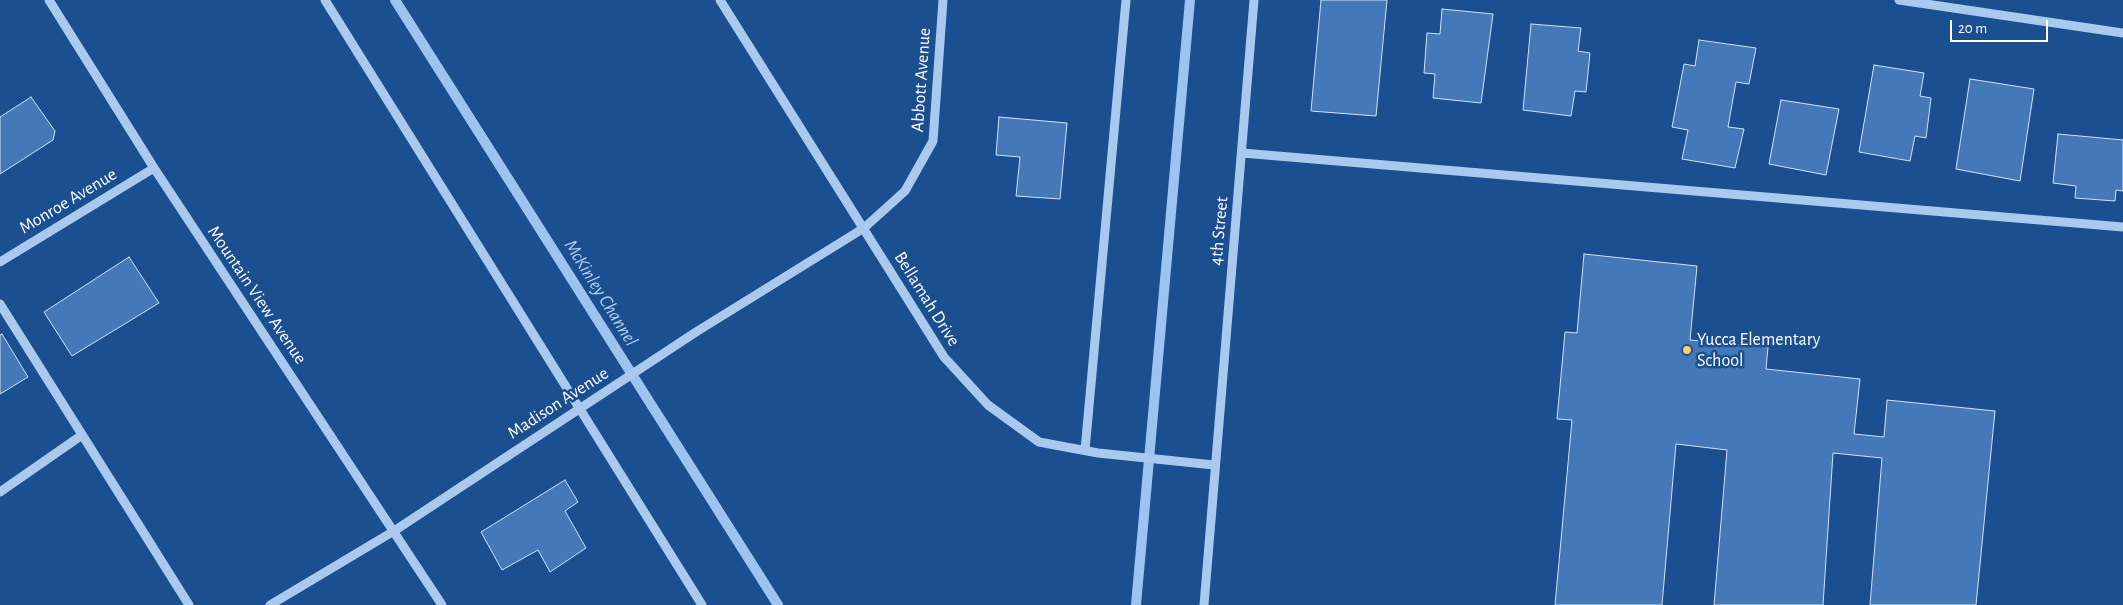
<!DOCTYPE html>
<style>
body{margin:0}
#map{position:relative;width:2123px;height:605px;overflow:hidden;background:#1b4f8f;font-family:"Alegreya Sans",sans-serif}
canvas{display:block}
.scale{position:absolute;left:1950px;top:20px;width:98px;height:22px;box-sizing:border-box;border:2px solid #fff;border-top:0;padding-left:6px;font-size:15px;line-height:18px;white-space:nowrap;color:#fff;-webkit-text-stroke:4px #1b4f8f;paint-order:stroke}
</style>
<div id="map">
<canvas width="2123" height="605"></canvas>
<div class="scale">20 m</div>
</div>
<script>
const g = document.querySelector('canvas').getContext('2d');
g.lineJoin = 'round';
function poly(rows) {
  const path = new Path2D();
  for (const r of rows) {
    path.moveTo(r[0], r[1]);
    for (let i = 2; i < r.length; i += 2) path.lineTo(r[i], r[i + 1]);
  }
  return path;
}
function trace(path, color, width, dash) {
  g.strokeStyle = color;
  g.lineWidth = width;
  g.lineCap = dash ? 'butt' : 'round';
  g.setLineDash(dash || []);
  g.stroke(path);
}
function paint(path, color) {
  g.fillStyle = color;
  g.fill(path, 'evenodd');
}
function write(font, color, halo, rows, align = 'center') {
  g.font = font + ' "Alegreya Sans",sans-serif';
  g.lineWidth = 5;
  g.setLineDash([]);
  g.textBaseline = 'middle';
  g.strokeStyle = halo;
  g.fillStyle = color;
  for (const [text, x, y, turn = 0] of rows) {
    g.save();
    g.translate(x, y);
    g.rotate((+turn || 0) * Math.PI / 180);
    g.textAlign = isNaN(turn) ? turn : align;
    if (halo) g.strokeText(text, 0, 0);
    g.fillText(text, 0, 0);
    g.restore();
  }
}
trace(poly([
 [395,0,778,605],
 [1136,605,1190,0]
]), '#9cc4f0', 10);
const building = poly([
 [1321,0,1387,0,1376,116,1311,111,1321,0],
 [1442,9,1493,14,1481,103,1433,98,1435,74,1424,73,1427,33,1440,34,1442,9],
 [1531,24,1581,28,1578,51,1590,53,1586,92,1575,91,1571,116,1523,110,1531,24],
 [1699,40,1756,48,1749,84,1736,82,1728,127,1744,129,1735,168,1682,159,1688,130,1672,127,1684,64,1695,66,1699,40],
 [1874,65,1924,73,1920,96,1931,98,1926,138,1915,136,1910,161,1859,152,1874,65],
 [1970,79,2034,89,2020,181,1956,169,1970,79],
 [31,97,55,131,53,140,0,174,0,117,31,97],
 [1781,100,1839,109,1826,175,1769,164,1781,100],
 [999,117,1067,123,1060,199,1016,196,1020,157,996,155,999,117],
 [2058,134,2123,140,2123,191,2116,190,2115,201,2075,198,2076,186,2053,183,2058,134],
 [1584,254,1697,266,1690,340,1768,347,1766,369,1860,379,1854,434,1884,437,1887,400,1995,411,1976,605,1870,605,1882,458,1833,453,1823,605,1714,605,1727,450,1676,444,1662,605,1555,605,1572,420,1557,419,1565,332,1577,333,1584,254],
 [129,257,159,303,72,356,44,312,129,257],
 [2,334,28,377,0,394,0,335,2,334],
 [565,480,578,502,565,511,586,548,550,572,538,550,502,570,481,532,565,480]
]);
paint(building, '#4478b7');
trace(building, '#cfe3fa', 1);
trace(poly([
 [49,0,154,168,442,605],
 [325,0,702,605],
 [720,0,944,357,988,405,1039,442,1098,453,1214,465],
 [1899,0,2123,33],
 [1242,153,2123,227],
 [0,262,154,168],
 [0,304,189,605],
 [1085,450,1126,0],
 [0,492,82,435],
 [270,605,394,531,696,332,864,228,905,191,933,141,943,0],
 [1204,605,1254,0]
]), '#a9c9ee', 9);
for (const [x, y, r, color] of [
 [1687,350,5,"#ffd166"]
]) {
  const dot = new Path2D();
  dot.arc(x, y, r, 0, 2 * Math.PI);
  g.fillStyle = color;
  g.fill(dot);
  trace(dot, '#1b4f8f', 2);
}
write('18px', '#fff', '#1b4f8f', [
 ["Abbott Avenue",921,80,-86],
 ["Monroe Avenue",68,201,-31],
 ["4th Street",1219,231,-85],
 ["Mountain View Avenue",257,295,56],
 ["Bellamah Drive",927,299,58],
 ["Madison Avenue",558,403,-33]
]);
write('18px', '#fff', '#1b4f8f', [
 ["Yucca Elementary",1697,340],
 ["School",1697,361]
], 'left');
write('italic 19px', '#b5d3f5', '#1b4f8f', [
 ["McKinley Channel",601,293,58]
]);
</script>
